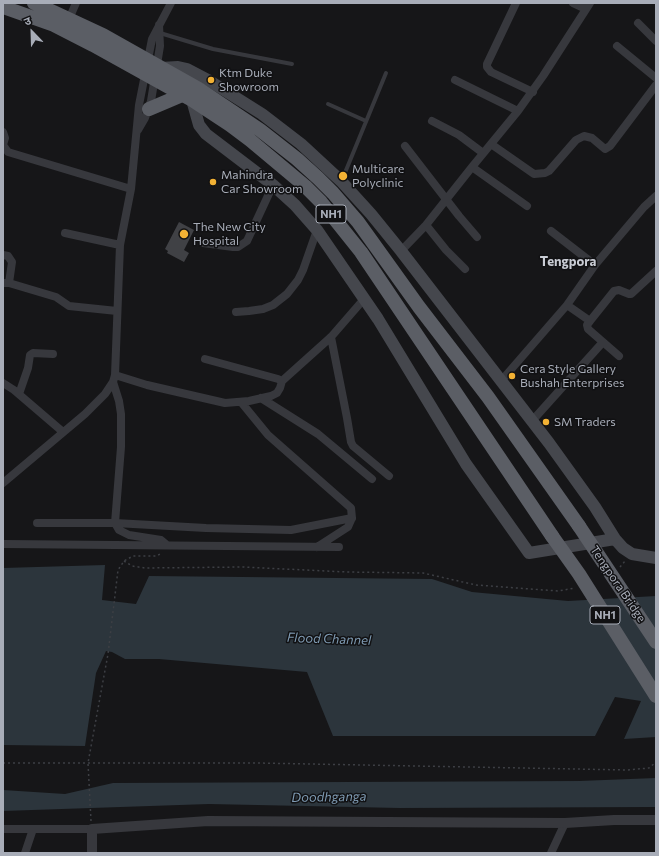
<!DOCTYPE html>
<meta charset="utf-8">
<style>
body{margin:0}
#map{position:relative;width:659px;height:856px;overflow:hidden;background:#161618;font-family:Commissioner,"Noto Sans Devanagari",sans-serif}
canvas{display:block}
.frame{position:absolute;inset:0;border:4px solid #a8adb8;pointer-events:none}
.north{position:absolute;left:12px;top:12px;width:40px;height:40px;-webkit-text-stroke:3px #111113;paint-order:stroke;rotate:337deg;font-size:11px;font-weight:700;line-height:16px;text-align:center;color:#a8adb8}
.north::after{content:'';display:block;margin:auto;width:14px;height:18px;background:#a8adb8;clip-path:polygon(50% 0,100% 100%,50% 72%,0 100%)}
</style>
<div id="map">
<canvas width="659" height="856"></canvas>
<div class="frame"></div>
<div class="north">उ</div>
</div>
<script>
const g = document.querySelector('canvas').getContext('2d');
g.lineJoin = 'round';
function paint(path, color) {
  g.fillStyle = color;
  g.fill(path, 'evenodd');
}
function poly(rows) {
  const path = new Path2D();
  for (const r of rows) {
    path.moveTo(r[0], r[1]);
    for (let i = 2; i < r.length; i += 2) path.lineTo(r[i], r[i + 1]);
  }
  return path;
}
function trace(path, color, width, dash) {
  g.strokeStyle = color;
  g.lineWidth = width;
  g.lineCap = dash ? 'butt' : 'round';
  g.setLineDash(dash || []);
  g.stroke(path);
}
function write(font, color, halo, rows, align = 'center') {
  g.font = font + ' Commissioner,sans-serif';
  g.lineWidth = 3;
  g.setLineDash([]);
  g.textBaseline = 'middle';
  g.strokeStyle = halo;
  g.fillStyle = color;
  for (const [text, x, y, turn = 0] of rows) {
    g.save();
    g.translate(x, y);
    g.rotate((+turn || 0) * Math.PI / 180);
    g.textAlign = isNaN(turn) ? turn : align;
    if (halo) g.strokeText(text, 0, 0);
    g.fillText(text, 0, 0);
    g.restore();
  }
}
paint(poly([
 [105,565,102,600,136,604,149,576,432,579,472,592,568,601,656,596,656,737,624,739,641,701,615,697,595,736,333,736,307,672,159,659,125,659,112,652,106,651,96,673,85,746,3,745,3,568],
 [656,778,656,807,400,808,209,804,3,811,3,790,65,794,113,783,579,781]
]), '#2c353c');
paint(poly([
 [179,222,194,230,184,250,189,253,184,262,167,253,168,251,165,249]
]), '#404145');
trace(poly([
 [124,561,132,566,145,568,243,567,347,572,423,573,476,585,558,591,575,588],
 [620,567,625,561],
 [3,763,257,763,628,770,649,768,656,762],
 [91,821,88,763,108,654,118,570,124,561,133,556,157,556,160,554]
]), '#3d3f44', 1.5, [2, 3]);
trace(poly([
 [160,33,213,49,292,64],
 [328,104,366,121],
 [342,180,386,73]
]), '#37383d', 4);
trace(poly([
 [516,3,487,64,487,67,491,72,533,92],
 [573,3,586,9],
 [69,19,76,3],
 [638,23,656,41],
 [617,46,656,78],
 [455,80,518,111],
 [432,121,459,135,483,153],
 [138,130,145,118,151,101,160,46,159,25],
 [3,132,5,138,3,145,8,152,131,189],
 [491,144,534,174,545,173,549,171,576,140,584,136,592,138,605,149,610,146,656,85],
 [405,146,459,216,477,237],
 [472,167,527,206],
 [426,225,446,250,465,269],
 [551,231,595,265],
 [65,233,120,245],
 [203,243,233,247,238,247,247,241,273,185],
 [401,251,426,225,472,167,518,111,543,76,590,3],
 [3,255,8,256,12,262,9,283],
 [3,283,9,283,56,297,69,306,117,311],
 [567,305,590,321,587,325,588,329,619,356],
 [236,312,249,311,263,309,273,305,287,294,298,280,303,270,317,230],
 [590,321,614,291,619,290,629,294,631,294,656,271],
 [331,337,347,418,351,442,353,446,389,476],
 [115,375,147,385,225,403,249,401,271,396,277,393,280,388,282,381,278,379,205,359],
 [282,381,331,337,364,299],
 [501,381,567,305,595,265,644,207,656,196],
 [113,382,119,401,121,414,121,447,115,523,119,530,129,535,161,540,167,545],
 [3,383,14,390,63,432],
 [19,394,28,368,30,355,33,353,53,354],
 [261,398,318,434,372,479],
 [241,402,268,435,351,508,352,518,348,527,317,547],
 [532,421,603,342],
 [3,483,85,414,105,394,113,382,115,375,120,245,131,189,139,105,152,39,171,3],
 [37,523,115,523,206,528,291,530,352,518],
 [3,544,339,547],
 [3,829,92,829],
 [25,853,33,829],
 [551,853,565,823]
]), '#37383d', 8);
trace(poly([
 [92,853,92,829,208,821,565,823,614,820,656,820]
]), '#37383d', 10);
trace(poly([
 [161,68,178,67,187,69,208,80,262,114,301,144,341,181,371,214,401,251,549,443,595,507,615,539,623,548,632,554,656,558],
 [192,100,199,125,206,134,273,185,295,205,317,230,378,319,466,464,529,553,615,539]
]), '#45474d', 12);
trace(poly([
 [34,3,103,35,199,89,260,130,297,159,318,178,333,193,358,222,419,307,488,397,579,526],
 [3,7,54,25,93,45,192,100,230,125,250,140,305,186,321,202,361,252,552,536],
 [149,109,182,95]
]), '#5b5e65', 14);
trace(poly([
 [579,526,656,642],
 [552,536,579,574,656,696]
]), '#5b5e65', 14);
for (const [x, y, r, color] of [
 [211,80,4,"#f2b134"],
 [343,176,5,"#f2b134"],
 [213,182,4,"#f2b134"],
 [184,234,5,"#f2b134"],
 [512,376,4,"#f2b134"],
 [546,422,4,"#f2b134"]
]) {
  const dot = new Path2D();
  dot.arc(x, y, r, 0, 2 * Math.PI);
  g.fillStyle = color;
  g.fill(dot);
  trace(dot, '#111113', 1.5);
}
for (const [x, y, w] of [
 [331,214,30],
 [605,615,30]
]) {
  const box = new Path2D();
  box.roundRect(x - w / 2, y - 9, w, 18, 3);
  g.fillStyle = '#111113';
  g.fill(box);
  trace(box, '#a8adb8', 1);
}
write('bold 11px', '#a8adb8', null, [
 ["NH1",331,214],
 ["NH1",605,615]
]);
write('12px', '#a8adb8', '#111113', [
 ["Ktm Duke",219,73],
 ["Showroom",219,87],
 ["Multicare",352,169],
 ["Polyclinic",352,183],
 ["Mahindra",221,175],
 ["Car Showroom",221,189],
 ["The New City",193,227],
 ["Hospital",193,241],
 ["Cera Style Gallery",520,369],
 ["Bushah Enterprises",520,383],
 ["SM Traders",554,422]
], 'left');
write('12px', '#a8adb8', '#111113', [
 ["Tengpora Bridge",618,584,56]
]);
write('bold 13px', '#c9ccd4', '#111113', [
 ["Tengpora",568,262]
]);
write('italic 13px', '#7f9bb3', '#111113', [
 ["Flood Channel",329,639,2],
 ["Doodhganga",329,797,-1]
]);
</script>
